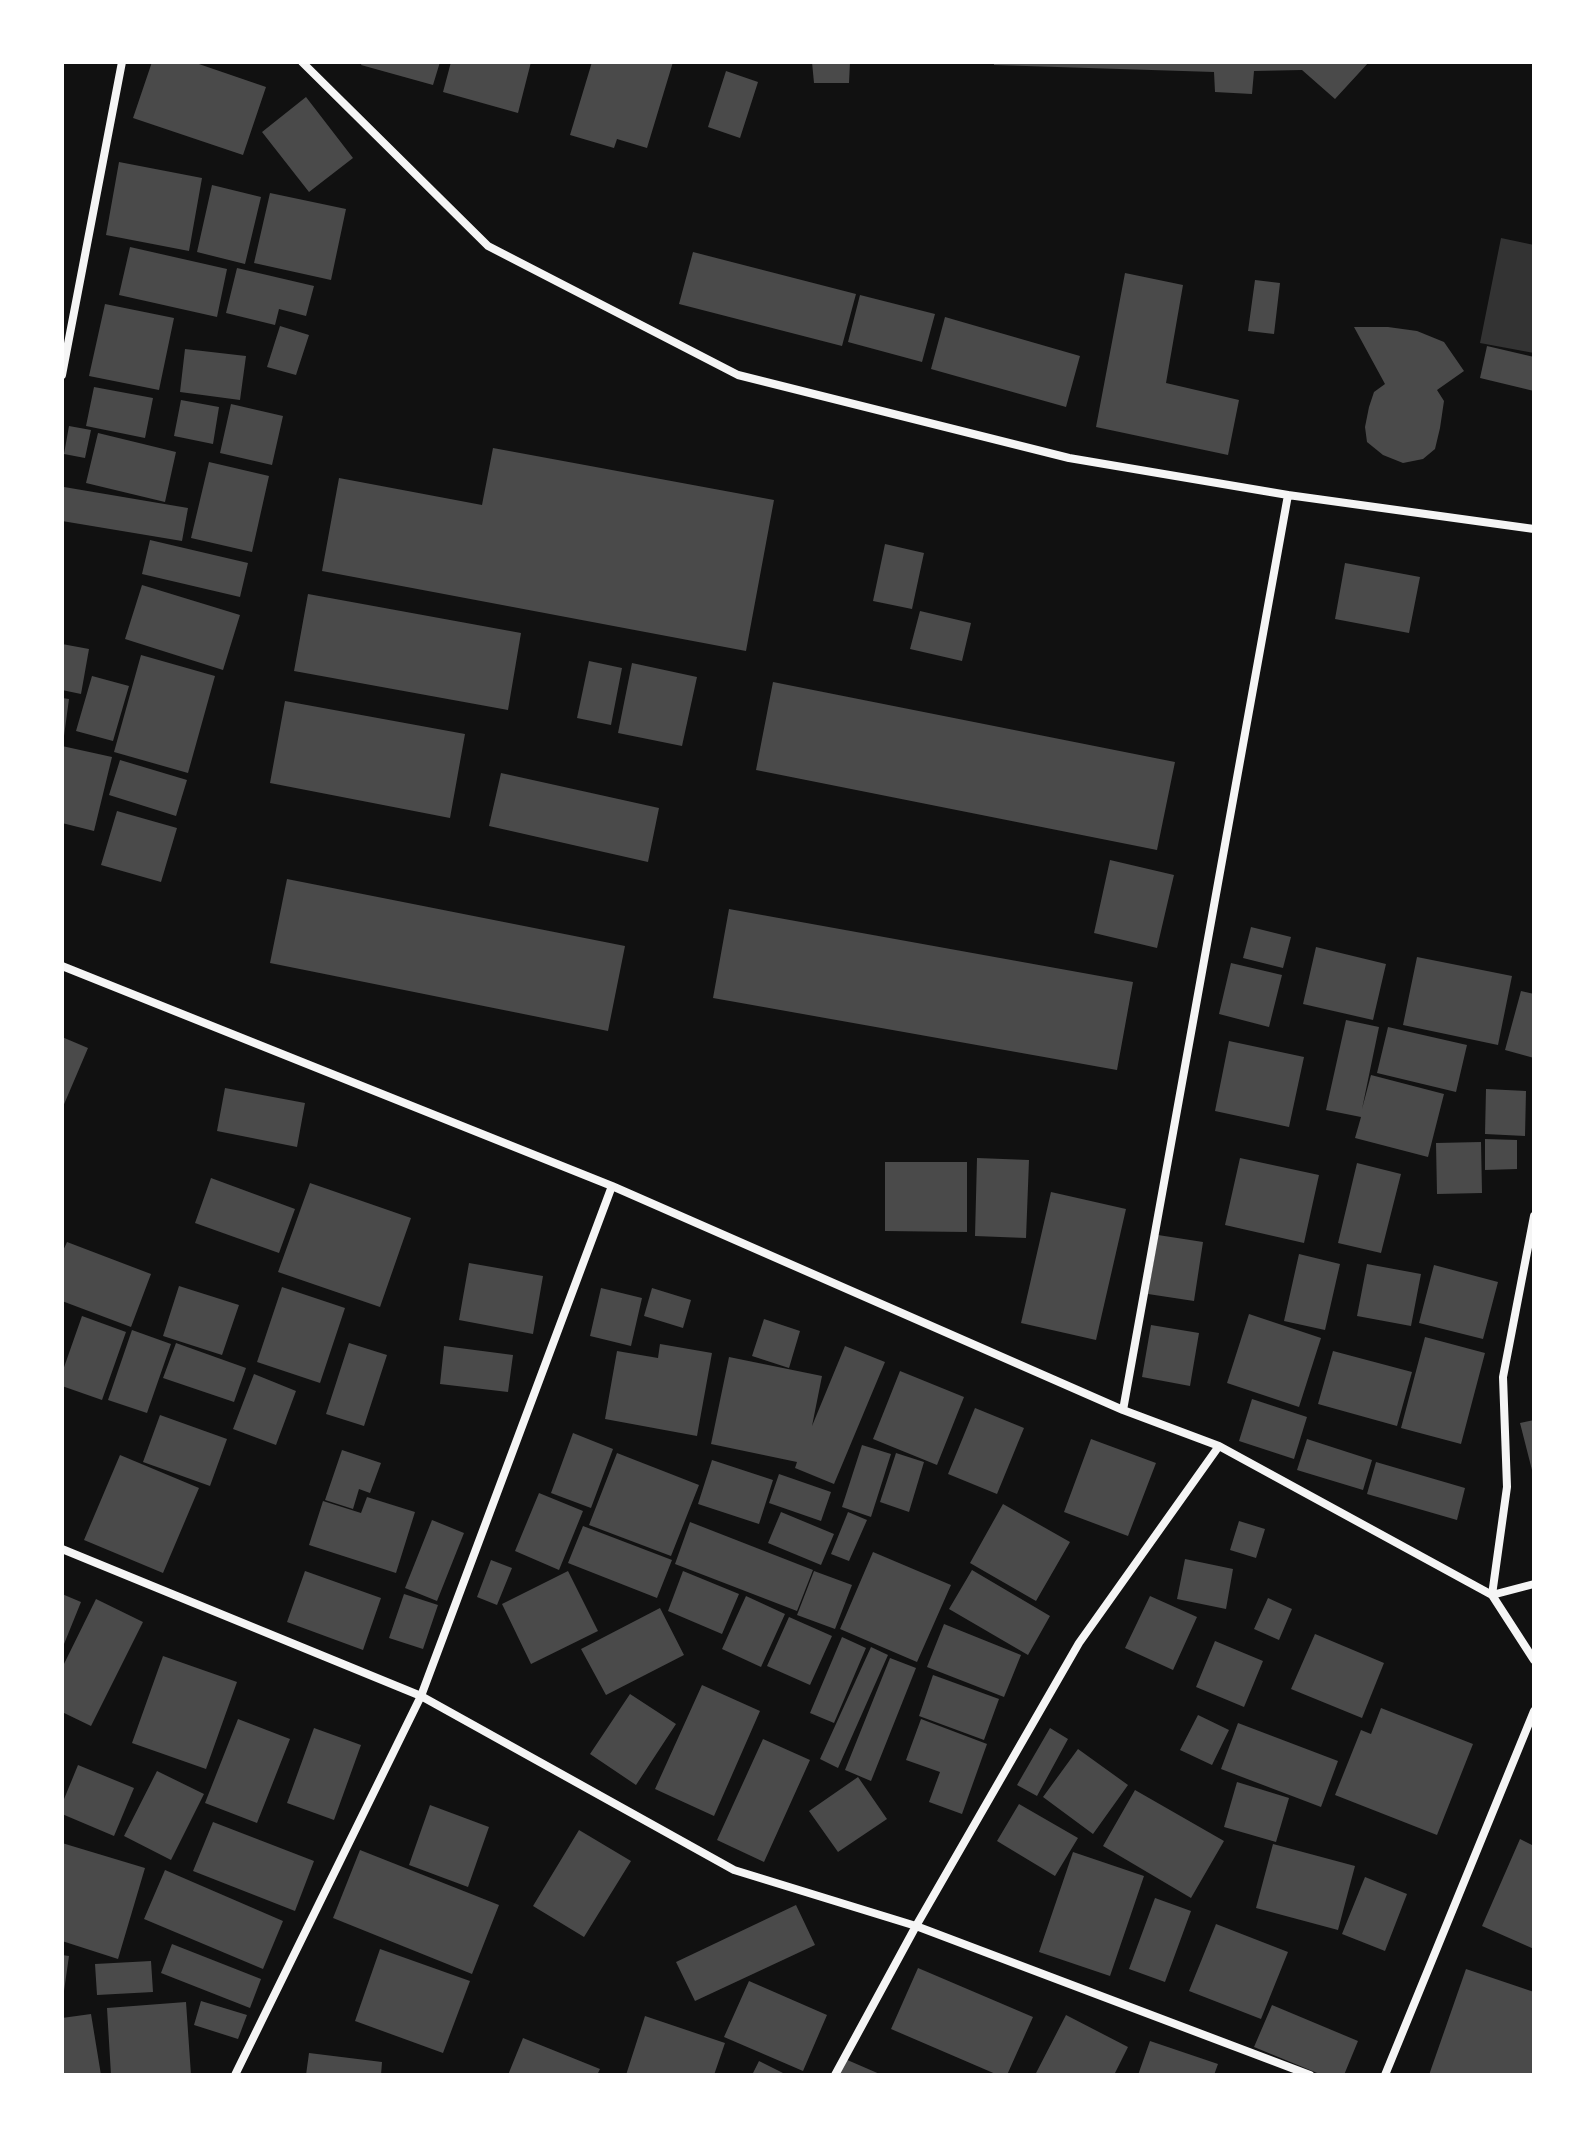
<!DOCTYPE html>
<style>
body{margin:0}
#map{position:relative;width:1596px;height:2137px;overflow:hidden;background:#111;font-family:"Space Grotesk",sans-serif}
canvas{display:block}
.frame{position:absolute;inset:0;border:64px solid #fff;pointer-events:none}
</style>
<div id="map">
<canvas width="1596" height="2137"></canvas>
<div class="frame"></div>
</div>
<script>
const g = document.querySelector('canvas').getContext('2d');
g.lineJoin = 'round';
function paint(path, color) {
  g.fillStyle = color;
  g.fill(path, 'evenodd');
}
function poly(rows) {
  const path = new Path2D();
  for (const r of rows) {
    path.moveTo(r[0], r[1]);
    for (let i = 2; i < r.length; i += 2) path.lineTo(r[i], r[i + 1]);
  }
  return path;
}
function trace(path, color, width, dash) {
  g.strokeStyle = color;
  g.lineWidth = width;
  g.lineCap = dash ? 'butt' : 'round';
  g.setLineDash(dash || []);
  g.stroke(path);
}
paint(poly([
 [1501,238,1534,245,1534,353,1480,343]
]), '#333');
paint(poly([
 [152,62,193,62,266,87,243,155,133,118],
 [362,62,440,62,433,85,361,65],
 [451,62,531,62,518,113,443,92],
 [592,62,673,62,647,148,617,139,614,148,570,135],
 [812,62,850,62,849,83,814,83],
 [994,62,1369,62,1335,99,1302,70,1254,71,1252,94,1215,92,1214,72,994,65],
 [726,71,758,82,740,138,708,127],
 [306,97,353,158,309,192,262,132],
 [119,162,202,178,189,251,106,235],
 [212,185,261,197,245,264,197,252],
 [270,193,346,209,331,280,254,263],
 [130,247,227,269,217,317,119,295],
 [693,252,856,294,842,346,679,304],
 [237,268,314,286,306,316,279,309,275,325,226,313],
 [1125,273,1183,285,1166,383,1239,400,1228,455,1096,427],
 [1255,280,1280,283,1274,334,1248,331],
 [860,295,935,314,922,362,848,342],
 [105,304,174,318,159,390,89,376],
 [945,317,1080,356,1066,407,931,369],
 [280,326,309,335,296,375,267,367],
 [1354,327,1388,327,1417,331,1444,342,1464,371,1437,390,1444,401,1440,428,1435,449,1423,459,1403,463,1383,455,1367,442,1365,427,1369,407,1374,392,1385,384],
 [1487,346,1534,357,1534,391,1480,378],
 [185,349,246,356,240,400,180,392],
 [94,387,153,398,145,438,86,426],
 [181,400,219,407,213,444,174,436],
 [231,404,283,416,272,465,220,453],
 [69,426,91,430,85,458,64,454],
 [98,433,176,452,165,502,86,483],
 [493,448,774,500,746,651,322,571,339,478,482,505],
 [209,462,269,476,252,552,191,538],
 [64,487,188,508,182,541,62,521],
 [150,540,248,563,240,597,142,574],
 [885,544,924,553,912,609,873,601],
 [1345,563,1420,577,1409,633,1335,619],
 [142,585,240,615,223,670,125,639],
 [308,594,521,633,508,710,294,671],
 [920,611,971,623,962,661,910,649],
 [62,644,89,649,81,694,62,690],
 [141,655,215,676,188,773,114,752],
 [589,661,622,668,611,725,577,718],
 [632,663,697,677,682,746,618,733],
 [92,676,129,686,113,741,76,731],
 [773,682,1175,762,1157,850,756,770],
 [62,698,69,699,64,736,62,736],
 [285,701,465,734,450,818,270,783],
 [62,746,112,757,94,831,62,823],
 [120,760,187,780,176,816,109,795],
 [501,773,659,808,648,862,489,826],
 [117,811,177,828,161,882,101,865],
 [1110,860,1174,875,1157,948,1094,933],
 [287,879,625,946,608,1031,270,963],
 [729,909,1133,982,1117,1070,713,998],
 [1251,927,1291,937,1283,968,1243,958],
 [1316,947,1386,964,1373,1020,1303,1004],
 [1417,957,1512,976,1498,1045,1403,1025],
 [1231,963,1282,975,1269,1027,1219,1014],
 [1521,991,1534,994,1534,1058,1505,1050],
 [1346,1020,1379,1027,1362,1109,1371,1075,1444,1094,1428,1157,1355,1138,1361,1117,1326,1110],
 [1388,1027,1467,1045,1456,1092,1377,1073],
 [62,1037,88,1048,62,1109],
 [1229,1041,1304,1057,1289,1127,1215,1111],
 [225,1088,305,1103,297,1147,217,1131],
 [1486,1089,1526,1091,1525,1136,1485,1134],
 [1485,1139,1517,1140,1517,1169,1485,1170],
 [1481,1142,1482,1193,1437,1194,1436,1143],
 [977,1158,1029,1160,1026,1238,975,1236],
 [1240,1158,1319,1175,1304,1243,1225,1225],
 [885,1162,967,1162,967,1232,885,1231],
 [1357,1163,1401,1174,1381,1253,1338,1243],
 [211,1178,295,1209,279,1253,195,1223],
 [310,1183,411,1218,380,1307,278,1272],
 [1051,1192,1126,1209,1096,1340,1021,1323],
 [1158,1235,1203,1242,1194,1301,1148,1294],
 [67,1242,151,1274,131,1327,62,1301,62,1253],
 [1299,1254,1340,1264,1325,1330,1284,1321],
 [469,1263,543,1276,533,1334,459,1320],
 [1367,1264,1421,1274,1411,1326,1357,1316],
 [1434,1265,1498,1282,1483,1339,1419,1323],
 [179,1286,239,1305,222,1355,163,1336],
 [282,1287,345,1308,320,1383,257,1362],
 [601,1288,642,1298,631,1346,590,1336],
 [652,1288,691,1300,683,1328,644,1316],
 [1249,1314,1321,1338,1299,1407,1227,1383],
 [82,1316,126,1332,102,1400,62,1386,62,1373],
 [764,1319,800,1331,789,1368,752,1356],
 [1151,1325,1199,1333,1190,1386,1142,1377],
 [132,1330,171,1344,147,1413,108,1400],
 [1425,1337,1485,1353,1461,1444,1401,1428],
 [176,1343,246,1368,234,1402,163,1378],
 [349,1343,387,1355,364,1426,326,1414],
 [660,1344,712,1353,697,1436,605,1419,617,1351,658,1358],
 [444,1346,513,1355,508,1392,440,1384],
 [845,1346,885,1362,834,1484,795,1468,797,1462,711,1444,729,1357,822,1376,812,1426],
 [1333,1351,1412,1372,1397,1426,1318,1404],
 [900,1371,964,1397,937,1465,873,1439],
 [254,1374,296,1391,276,1445,233,1429],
 [1252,1399,1307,1417,1294,1459,1239,1441],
 [975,1408,1024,1428,997,1494,948,1474],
 [160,1415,227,1439,210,1486,143,1462],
 [1534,1420,1534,1474,1533,1474,1520,1423],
 [573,1433,613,1449,591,1508,551,1493],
 [1091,1439,1156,1463,1128,1536,1064,1512],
 [1307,1439,1372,1460,1363,1490,1297,1470],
 [862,1445,891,1454,871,1517,842,1507],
 [342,1450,381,1463,370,1493,359,1489,353,1509,325,1500],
 [617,1453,699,1485,671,1556,589,1525],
 [896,1453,924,1462,909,1512,880,1502],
 [120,1455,199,1488,163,1573,84,1540],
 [712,1460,773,1480,759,1524,698,1504],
 [1376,1462,1465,1488,1457,1520,1367,1494],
 [779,1474,831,1492,821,1521,769,1503],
 [539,1493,583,1511,559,1570,515,1551],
 [367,1497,415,1512,396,1573,309,1545,323,1501,361,1513],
 [1003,1504,1070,1542,1036,1601,970,1563],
 [781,1512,834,1534,821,1565,768,1543],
 [848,1512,867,1520,849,1561,831,1554],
 [432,1520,464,1533,437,1601,405,1588],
 [1239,1521,1265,1529,1256,1558,1230,1550],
 [690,1522,813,1570,797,1611,675,1564],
 [583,1526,672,1560,657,1598,568,1563],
 [873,1552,951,1585,917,1662,840,1629],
 [1185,1559,1233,1569,1226,1609,1177,1599],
 [491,1560,512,1568,497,1605,477,1597],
 [972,1570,1050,1616,1028,1655,949,1609],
 [305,1571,381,1598,363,1650,287,1622],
 [568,1571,598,1631,531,1664,502,1604],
 [683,1571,739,1594,722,1634,668,1611],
 [814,1571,852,1585,835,1629,797,1615],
 [62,1594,81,1602,62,1649],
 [404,1594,438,1605,423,1649,389,1638],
 [746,1596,785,1614,761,1667,722,1649],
 [1150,1596,1197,1617,1173,1670,1125,1648],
 [1268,1598,1292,1609,1279,1640,1254,1629],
 [96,1599,143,1622,91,1726,62,1712,62,1668],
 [660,1608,684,1655,606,1695,581,1649],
 [789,1617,832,1636,810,1685,767,1666],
 [944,1624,1021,1655,1004,1697,927,1667],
 [1315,1634,1384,1663,1362,1718,1291,1689],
 [842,1637,866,1648,834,1723,810,1713],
 [1215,1641,1263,1661,1244,1707,1196,1687],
 [871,1647,888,1655,838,1768,820,1759],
 [163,1656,237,1682,206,1769,132,1743],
 [890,1658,916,1668,871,1781,845,1770],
 [933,1675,999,1699,984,1740,919,1716],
 [702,1685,760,1711,714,1816,655,1789],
 [630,1694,676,1724,636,1785,590,1754],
 [1381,1708,1473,1744,1437,1835,1335,1795,1361,1730,1371,1734],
 [1198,1715,1229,1730,1212,1765,1180,1750],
 [238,1719,290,1739,257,1823,205,1803],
 [921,1719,987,1744,962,1814,929,1802,940,1772,906,1760],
 [1238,1723,1338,1761,1321,1807,1221,1769],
 [314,1728,361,1745,334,1820,287,1803],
 [1050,1728,1068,1739,1037,1796,1017,1785],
 [763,1739,810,1760,764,1862,717,1840],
 [1078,1749,1128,1785,1093,1834,1043,1797],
 [78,1765,134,1788,114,1836,62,1814,62,1804],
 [157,1771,204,1794,171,1860,124,1836],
 [858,1777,887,1819,838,1852,809,1811],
 [1237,1782,1289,1798,1276,1842,1224,1827],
 [1135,1790,1224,1841,1191,1898,1103,1846],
 [1019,1804,1078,1838,1055,1876,997,1841],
 [430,1805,489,1827,468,1887,409,1865],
 [213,1822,314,1861,295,1911,193,1871],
 [579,1830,631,1861,584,1937,533,1906],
 [1520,1839,1534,1846,1534,1949,1482,1926],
 [62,1843,145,1868,118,1959,62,1941],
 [1273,1844,1355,1866,1338,1930,1256,1908],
 [360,1850,499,1905,472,1974,333,1918],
 [1073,1852,1144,1876,1110,1976,1039,1952],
 [165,1870,283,1921,263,1969,144,1919],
 [1365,1877,1407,1894,1385,1951,1342,1934],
 [1155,1898,1191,1911,1165,1982,1129,1969],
 [796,1905,815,1945,695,2001,676,1962],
 [1216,1924,1288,1952,1261,2019,1189,1991],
 [172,1944,261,1979,250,2008,161,1973],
 [380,1949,470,1981,443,2053,355,2021],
 [62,1955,69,1956,64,1991,62,1991],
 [151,1961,153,1992,97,1995,95,1964],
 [918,1968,1033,2017,1007,2075,998,2075,891,2029],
 [1466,1969,1534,1992,1534,2075,1429,2075],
 [749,1981,827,2015,803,2071,724,2037],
 [201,2001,247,2015,238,2039,194,2025],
 [186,2002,191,2075,111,2075,107,2008],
 [1272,2005,1358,2041,1344,2075,1322,2075,1254,2047],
 [91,2014,101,2075,62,2075,62,2018],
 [1066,2015,1128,2047,1114,2075,1035,2075],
 [645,2016,725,2043,714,2075,626,2075],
 [523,2038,600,2069,597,2075,508,2075],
 [1150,2041,1218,2064,1214,2075,1138,2075],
 [309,2053,382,2062,381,2075,306,2075],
 [845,2059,882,2075,838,2075],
 [759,2061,787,2075,752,2075]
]), '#4a4a4a');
trace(poly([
 [302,62,488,246,738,375,1069,458,1288,495,1534,529],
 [62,375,122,62],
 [62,966,612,1186,1123,1410,1219,1446,1492,1595,1534,1660],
 [1534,1216,1503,1377,1507,1487,1492,1595,1534,1584],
 [1123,1410,1288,495],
 [62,1549,421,1696,734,1870,916,1926,1310,2075],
 [235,2075,421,1696,612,1186],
 [835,2075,916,1926,1079,1643,1219,1446],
 [1385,2075,1534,1711]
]), '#f5f5f5', 8);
</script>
